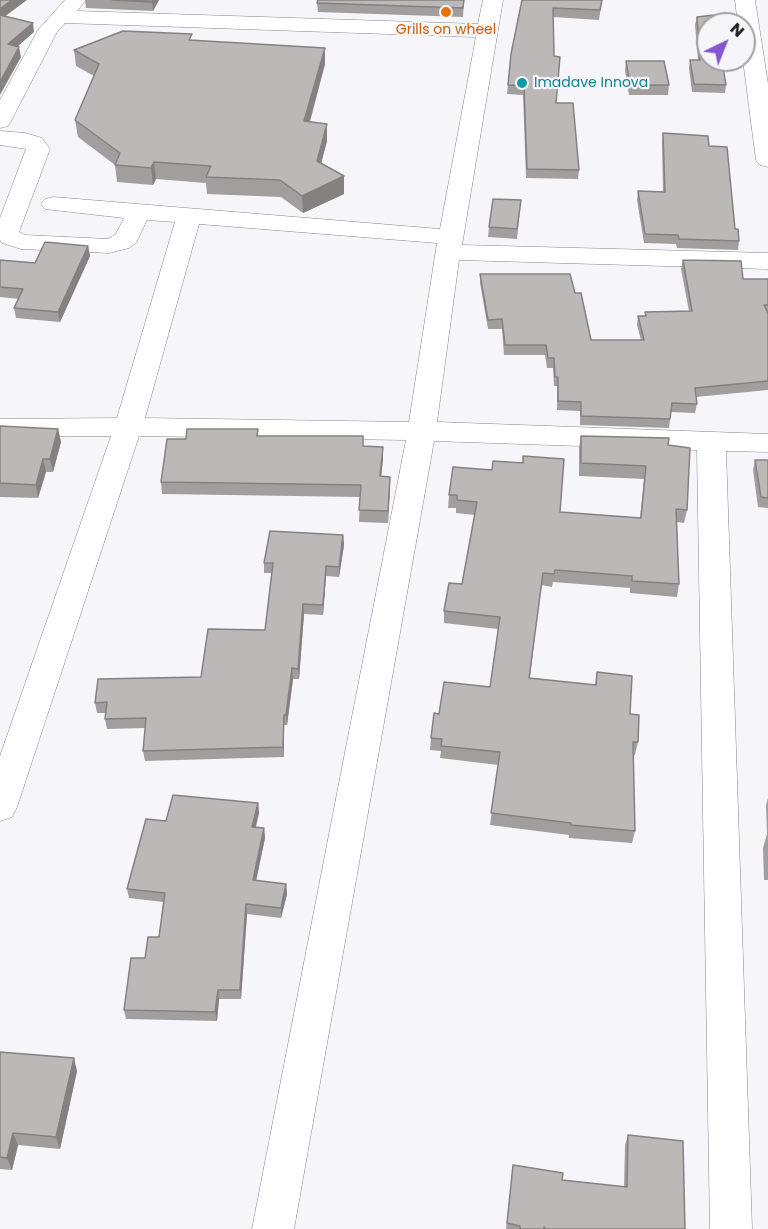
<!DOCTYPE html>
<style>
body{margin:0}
#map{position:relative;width:768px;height:1229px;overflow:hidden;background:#f6f6fa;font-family:Poppins,sans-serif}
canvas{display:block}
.north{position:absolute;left:696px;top:12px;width:60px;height:60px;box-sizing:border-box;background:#f6f6fa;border:2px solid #a0a0a3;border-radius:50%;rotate:43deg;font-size:16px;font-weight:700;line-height:24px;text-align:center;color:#1f1f21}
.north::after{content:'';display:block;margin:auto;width:21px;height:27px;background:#8556cf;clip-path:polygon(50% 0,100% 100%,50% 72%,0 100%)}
</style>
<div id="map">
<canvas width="768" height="1229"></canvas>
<div class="north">N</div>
</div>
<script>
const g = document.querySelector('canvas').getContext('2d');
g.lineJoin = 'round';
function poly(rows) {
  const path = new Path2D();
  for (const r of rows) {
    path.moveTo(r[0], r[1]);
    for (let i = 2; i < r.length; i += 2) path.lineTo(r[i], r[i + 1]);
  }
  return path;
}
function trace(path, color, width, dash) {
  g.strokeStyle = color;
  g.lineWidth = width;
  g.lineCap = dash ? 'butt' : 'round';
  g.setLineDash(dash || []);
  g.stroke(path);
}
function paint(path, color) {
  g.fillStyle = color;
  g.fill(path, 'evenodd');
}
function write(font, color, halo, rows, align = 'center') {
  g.font = font + ' Poppins,sans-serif';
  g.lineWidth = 4.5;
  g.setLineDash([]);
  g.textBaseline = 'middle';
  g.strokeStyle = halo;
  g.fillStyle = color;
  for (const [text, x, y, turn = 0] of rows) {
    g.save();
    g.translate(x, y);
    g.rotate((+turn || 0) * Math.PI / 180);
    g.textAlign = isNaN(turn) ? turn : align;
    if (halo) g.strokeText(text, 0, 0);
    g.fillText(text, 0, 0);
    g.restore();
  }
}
const minor = poly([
 [65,0,86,0,77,11,478,24,483,0,503,0,462,245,768,253,768,269,459,260,437,422,768,434,768,452,726,451,752,1229,710,1229,697,450,434,441,294,1229,252,1229,406,440,139,436,17,807,12,817,0,821,0,756,111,436,0,437,0,419,117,418,175,222,147,220,136,243,129,248,109,253,21,249,2,243,0,240,0,218,26,149,0,145,0,131,25,133,42,138,50,149,19,232,25,235,108,239,116,234,124,218,45,209,41,204,45,199,53,197,440,229,476,37,65,23,57,32,11,121,8,126,0,128,0,100,38,30,65,0],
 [199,224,437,243,409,422,145,418,199,224],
 [735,0,755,0,768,84,768,167,760,165,756,160,743,60,744,24,738,24,735,0]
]);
trace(minor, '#86868a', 1);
paint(minor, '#fff');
paint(poly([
 [85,0,159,0,153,11,86,8],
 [464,0,463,17,318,12,317,3],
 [522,0,602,0,599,20,553,17,554,56,556,103,579,170,578,179,526,178,523,95,507,94,511,54],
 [697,17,726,85,725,93,692,92,689,68,690,60,698,60,695,25],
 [192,41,325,64,310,122,327,141,321,164,344,176,344,194,303,213,281,197,207,194,206,183,156,179,153,185,117,182,115,165,78,137,75,120,94,76,76,66,74,50],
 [626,61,669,85,668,95,629,95,625,71],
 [663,133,709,146,739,241,738,250,677,248,676,244,644,243,637,200,638,191,663,192,662,142],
 [520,210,517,239,488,237,489,227],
 [88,246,90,256,60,322,16,318,14,308,19,299,0,297,0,260,35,263],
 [683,260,743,279,768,279,768,390,696,397,697,404,695,413,671,412,669,428,580,425,580,411,557,410,557,386,554,386,553,368,547,368,545,355,504,355,502,329,488,329,480,283,480,274,575,293,591,340,641,340,637,325,638,316,645,316,645,312,689,311,681,269],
 [0,426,58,429,61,442,53,472,46,472,38,498,0,497],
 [258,429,258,436,363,446,383,459,381,476,390,477,388,523,359,522,360,497,162,494,161,482,186,439],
 [581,436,668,445,687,510,684,523,677,522,679,584,677,597,630,593,630,588,553,582,552,587,541,585,530,678,595,685,597,672,630,714,638,742,635,755,633,755,635,831,632,843,569,838,569,835,490,825,498,765,440,758,441,751,430,750,431,738,439,714,490,687,498,629,444,623,444,611,462,584,475,515,456,513,456,508,448,508,449,495,492,470,523,463,560,512,640,518,644,479,579,476,579,448],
 [755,460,768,460,768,508,758,507,753,470],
 [343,535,344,545,339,577,326,576,323,615,304,614,299,679,293,679,287,725,284,725,284,757,145,761,143,751,145,728,107,729,105,719,106,713,97,713,95,703,201,677,265,630,272,573,264,573,264,563],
 [768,798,768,880,764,880,763,848,767,834,766,805],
 [258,803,259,813,256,827,264,828,265,838,256,881,286,884,287,894,281,918,247,914,241,999,219,999,217,1021,126,1019,124,1010,145,958,159,937,163,902,129,898,127,889,166,821],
 [0,1052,77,1071,60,1149,18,1145,12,1170,0,1169],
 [628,1135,685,1229,506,1229,513,1165,562,1180,624,1187,625,1145]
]), '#a29e9d');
paint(poly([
 [12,0,27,0,0,20,0,9],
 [153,0,159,0,153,11,152,2],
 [33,23,34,32,9,54,8,44],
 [19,47,21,57,0,95,0,82],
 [325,48,325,64,305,138,304,121],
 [327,124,327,141,317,178,317,161],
 [154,162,156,179,153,185,151,168],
 [344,176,344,194,303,213,302,196],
 [88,246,90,256,60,322,58,312],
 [58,429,61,442,53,472,50,459],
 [383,447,383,459,380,489,380,476],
 [43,459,46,472,38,498,36,485],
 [390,477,390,489,388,523,388,511],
 [343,535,344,545,339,577,339,567],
 [326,566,326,576,323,615,323,605],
 [303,604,304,614,299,679,298,669],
 [292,668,293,679,287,725,286,715],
 [284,715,284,757,283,747],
 [258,803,259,813,253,837,252,827],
 [264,828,265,838,254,890,253,880],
 [286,884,287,894,281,918,281,908],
 [246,904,247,914,241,999,240,990],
 [218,990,219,999,217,1021,215,1012],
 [74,1058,77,1071,60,1149,56,1137],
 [13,1133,18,1145,12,1170,7,1158]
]), '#848180');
const building = poly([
 [0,0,12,0,0,9,0,0],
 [112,0,153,0,152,2,112,0],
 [318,0,464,0,463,8,317,3,318,0],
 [522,0,602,0,600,10,553,8,554,56,560,57,556,103,573,103,579,170,527,169,524,86,508,85,511,54,522,0],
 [0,15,33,23,8,44,19,47,0,82,0,15],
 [714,15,716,24,708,24,708,60,722,60,726,85,694,84,690,60,700,60,697,17,714,15],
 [123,31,192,34,189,40,325,48,304,121,327,124,317,161,344,176,302,196,280,180,206,177,211,166,154,162,151,168,115,165,120,153,75,120,99,64,74,50,123,31],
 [626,61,664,61,669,85,630,85,626,61],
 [663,133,708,136,709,146,727,147,735,229,738,229,739,241,679,239,678,235,645,234,638,191,665,192,663,133],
 [493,199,521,200,517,229,489,227,493,199],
 [45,242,88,246,58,312,14,308,23,289,0,287,0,260,35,263,45,242],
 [683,260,741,261,743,279,768,279,768,305,764,305,768,313,768,381,695,388,697,404,672,403,670,419,581,416,581,402,558,401,558,377,555,377,554,358,548,358,546,345,505,345,502,319,488,320,480,274,570,274,575,293,581,293,591,340,644,340,638,316,646,316,645,312,692,311,683,260],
 [0,426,58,429,50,459,43,459,36,485,0,483,0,426],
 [187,429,258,429,257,436,363,436,363,446,383,447,380,476,390,477,388,511,359,510,361,485,161,482,167,439,186,439,187,429],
 [581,436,669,438,668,445,690,448,687,510,676,509,679,584,632,581,632,576,555,570,554,574,543,573,529,678,596,685,597,672,632,676,630,714,639,715,638,742,633,742,635,831,571,825,571,823,491,813,500,752,441,746,442,739,431,738,434,713,439,714,444,682,490,687,500,617,444,611,449,583,462,584,477,502,457,500,457,495,449,495,453,467,492,470,493,461,523,463,523,456,564,459,560,512,641,518,646,466,581,463,581,436],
 [755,460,768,460,768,498,761,497,755,460],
 [270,531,343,535,339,567,326,566,323,605,303,604,298,669,292,668,286,715,284,715,283,747,143,751,146,718,105,719,107,702,95,703,98,679,201,677,208,629,265,630,273,563,264,563,270,531],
 [173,795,258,803,252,827,264,828,253,880,286,884,281,908,246,904,240,990,218,990,215,1012,124,1010,131,958,145,958,148,937,159,937,165,893,127,889,146,819,166,821,173,795],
 [0,1052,74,1058,56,1137,13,1133,7,1158,0,1157,0,1052],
 [628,1135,683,1141,685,1229,546,1229,544,1227,544,1229,520,1229,520,1226,507,1223,513,1165,563,1173,562,1180,627,1187,628,1135]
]);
paint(building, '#bcb8b7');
trace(building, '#848180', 1.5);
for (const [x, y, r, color] of [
 [446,12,6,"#e8710a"],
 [522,83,6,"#0f9aa8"]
]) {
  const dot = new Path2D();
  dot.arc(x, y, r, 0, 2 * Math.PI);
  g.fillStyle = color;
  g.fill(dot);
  trace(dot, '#f6f6fa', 2);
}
write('14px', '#c56008', '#f6f6fa', [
 ["Grills on wheel",446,30]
]);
write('14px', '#0d838f', '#f6f6fa', [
 ["Imadave Innova",534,83]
], 'left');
</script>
